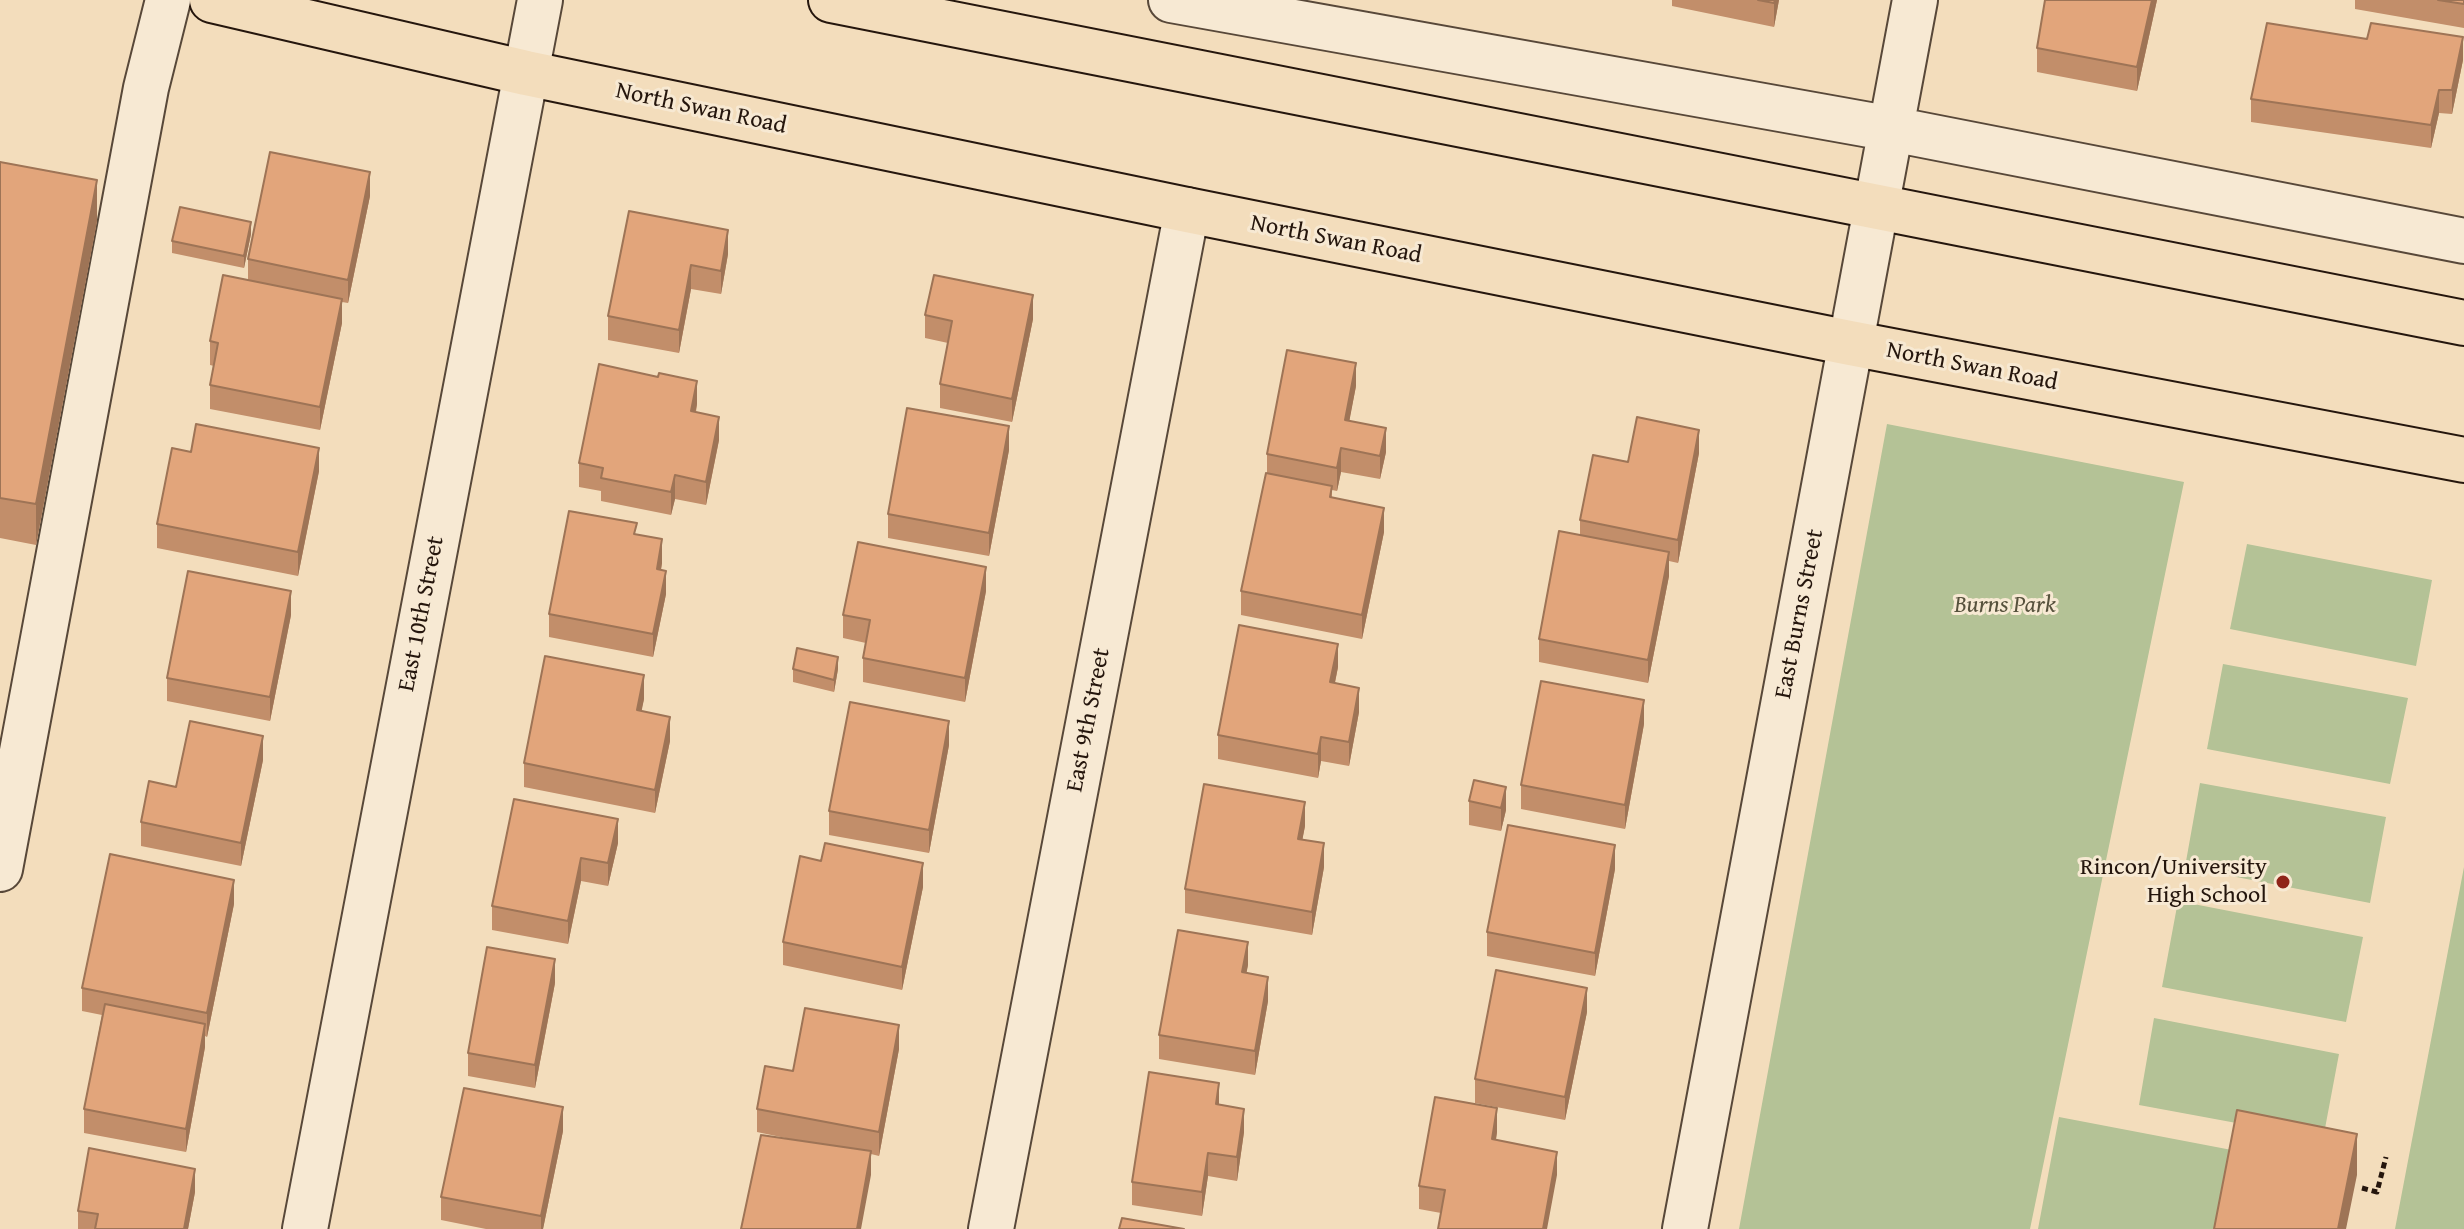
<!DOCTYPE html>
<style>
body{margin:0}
canvas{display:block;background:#f3ddbc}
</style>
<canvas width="2464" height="1229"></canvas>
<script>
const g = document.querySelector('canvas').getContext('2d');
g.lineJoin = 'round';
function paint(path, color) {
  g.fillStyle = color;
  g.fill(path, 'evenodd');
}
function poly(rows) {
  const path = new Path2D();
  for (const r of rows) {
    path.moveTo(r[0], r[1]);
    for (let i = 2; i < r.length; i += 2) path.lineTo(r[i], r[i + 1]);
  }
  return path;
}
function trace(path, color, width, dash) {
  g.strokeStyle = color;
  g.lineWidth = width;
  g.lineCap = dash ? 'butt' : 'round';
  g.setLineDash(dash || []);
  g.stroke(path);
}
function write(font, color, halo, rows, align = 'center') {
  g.font = font + ' "Gentium Book Plus",serif';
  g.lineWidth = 6;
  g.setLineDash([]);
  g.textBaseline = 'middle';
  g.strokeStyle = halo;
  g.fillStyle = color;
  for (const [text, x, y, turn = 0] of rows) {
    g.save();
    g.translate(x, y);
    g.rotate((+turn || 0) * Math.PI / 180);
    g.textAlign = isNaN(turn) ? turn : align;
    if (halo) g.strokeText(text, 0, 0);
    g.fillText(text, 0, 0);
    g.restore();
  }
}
paint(poly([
 [1887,424,2184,482,2030,1229,1739,1229],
 [2247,544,2432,580,2416,666,2230,629],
 [2223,664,2408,698,2390,784,2207,749],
 [2200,783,2386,817,2370,903,2185,867],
 [2464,867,2464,1229,2395,1229],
 [2178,901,2363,937,2346,1022,2162,987],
 [2154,1018,2339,1054,2323,1139,2139,1105],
 [2059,1117,2237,1151,2222,1229,2038,1229]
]), '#b4c296');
const minor = poly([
 [1171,0,1892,129,2464,241],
 [0,869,146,88,168,0],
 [305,1229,540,0],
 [991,1229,1187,210],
 [1685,1229,1915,0]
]);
const major = poly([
 [212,0,526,73,1187,210,1850,343,2464,460],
 [831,0,2464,323]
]);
trace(minor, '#584839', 48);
trace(major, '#25160d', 48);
trace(poly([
 [2362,1188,2377,1192,2386,1157]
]), '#25160d', 5, [6, 4]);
trace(minor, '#f7e9d3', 44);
trace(major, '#f3ddbc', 44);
paint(poly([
 [1672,0,1779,0,1774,27,1672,6],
 [2045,0,2157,0,2137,91,2037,72,2037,48],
 [2355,0,2464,0,2464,28,2355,9],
 [2463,60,2452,114,2439,113,2431,148,2251,122,2251,99],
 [0,162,97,221,36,545,0,538],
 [370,196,348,303,342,302,342,323,320,430,210,409,210,385,214,366,210,365,210,341,248,280,248,259],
 [629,211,728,254,721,294,691,289,679,353,608,340,608,316],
 [251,234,244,268,172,253,172,241],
 [925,315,1033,319,1012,422,940,408,940,384,948,343,925,338],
 [1356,386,1349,421,1386,452,1380,479,1341,472,1337,491,1332,490,1332,497,1384,532,1362,639,1241,615,1241,591,1267,473,1267,454],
 [697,404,696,412,719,440,706,505,675,499,671,515,601,501,601,491,579,487,579,463],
 [1009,450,989,556,888,538,888,514],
 [191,452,319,471,298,576,157,548,157,524],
 [1699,453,1678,563,1669,561,1669,576,1648,683,1539,662,1539,639,1580,535,1580,520,1628,462],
 [637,535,662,563,661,570,666,594,653,657,549,637,549,614],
 [986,591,965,702,863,682,863,658,866,643,843,638,843,615],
 [291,615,270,721,167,701,167,678],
 [1338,667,1335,683,1359,712,1349,766,1321,761,1318,778,1218,759,1218,735],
 [793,669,838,669,834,692,793,682],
 [644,699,641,711,670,741,655,813,524,787,524,763],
 [1644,724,1625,829,1521,809,1521,785],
 [949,745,929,853,829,835,829,811],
 [263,760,241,866,141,846,141,822,176,787],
 [1474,780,1506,810,1501,831,1469,825,1469,801],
 [514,799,618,843,608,886,581,881,568,944,492,930,492,906],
 [1305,826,1302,840,1324,867,1312,935,1185,913,1185,889],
 [821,861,923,887,902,990,783,965,783,942],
 [1615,869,1595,976,1487,956,1487,932],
 [234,904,207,1037,205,1036,205,1047,186,1152,84,1133,84,1109,102,1015,82,1011,82,988],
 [1248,965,1246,973,1268,1001,1255,1075,1159,1059,1159,1035],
 [555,983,535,1088,468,1076,468,1053],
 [1587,1012,1565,1120,1475,1103,1475,1079],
 [899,1049,879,1156,871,1154,871,1175,800,1141,757,1132,757,1109,793,1071],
 [1219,1105,1244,1132,1237,1181,1208,1176,1202,1216,1132,1205,1132,1182],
 [563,1131,543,1229,486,1229,441,1220,441,1197],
 [1497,1132,1496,1140,1557,1175,1441,1213,1419,1209,1419,1186],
 [195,1192,188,1229,78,1229,78,1211]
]), '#c28e6a');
paint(poly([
 [1775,0,1779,0,1774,27,1774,3],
 [2152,0,2157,0,2137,91,2137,67],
 [2463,37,2463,60,2452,114,2452,90],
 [2439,90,2439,113,2431,148,2431,125],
 [370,172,370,196,348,303,348,280],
 [97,180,97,221,36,545,36,504],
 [251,222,251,234,244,268,244,256],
 [728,230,728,254,721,294,721,271],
 [691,265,691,289,679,353,679,330],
 [1033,295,1033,319,1012,422,1012,399],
 [342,299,342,323,320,430,320,407],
 [1356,363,1356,386,1345,444,1345,420],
 [697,381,697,404,691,434,691,411],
 [719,417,719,440,706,505,706,482],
 [1009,426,1009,450,989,556,989,533],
 [1386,428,1386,452,1380,479,1380,456],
 [1699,430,1699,453,1678,563,1678,540],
 [319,448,319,471,298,576,298,552],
 [1341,448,1341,472,1337,491,1337,468],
 [675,475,675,499,671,515,671,492],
 [1384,508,1384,532,1362,639,1362,615],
 [662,539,662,563,657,592,657,569],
 [1669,552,1669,576,1648,683,1648,660],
 [986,567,986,591,965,702,965,678],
 [666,571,666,594,653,657,653,634],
 [291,591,291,615,270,721,270,697],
 [1338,644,1338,667,1330,706,1330,682],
 [838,657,838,669,834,692,834,680],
 [644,675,644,699,637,734,637,710],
 [1359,688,1359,712,1349,766,1349,742],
 [1644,700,1644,724,1625,829,1625,805],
 [670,717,670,741,655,813,655,790],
 [949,721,949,745,929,853,929,830],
 [263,736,263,760,241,866,241,843],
 [1321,737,1321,761,1318,778,1318,754],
 [1506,787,1506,810,1501,831,1501,808],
 [1305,802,1305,826,1298,863,1298,839],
 [618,819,618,843,608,886,608,863],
 [1324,843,1324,867,1312,935,1312,912],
 [1615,845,1615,869,1595,976,1595,953],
 [581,858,581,881,568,944,568,921],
 [923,863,923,887,902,990,902,967],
 [234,880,234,904,207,1037,207,1013],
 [1248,942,1248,965,1242,996,1242,972],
 [555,959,555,983,535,1088,535,1065],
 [1268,977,1268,1001,1255,1075,1255,1051],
 [1587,988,1587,1012,1565,1120,1565,1097],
 [205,1024,205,1047,186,1152,186,1129],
 [899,1025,899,1049,879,1156,879,1132],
 [1219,1083,1219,1106,1216,1104],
 [563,1107,563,1131,543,1229,541,1229,541,1216],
 [1497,1108,1497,1132,1492,1163,1492,1139],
 [1244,1109,1244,1132,1237,1181,1237,1157],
 [2357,1134,2357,1175,2346,1229,2338,1229],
 [871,1151,871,1175,861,1229,857,1229],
 [1557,1152,1557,1175,1547,1229,1543,1229],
 [1208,1153,1208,1176,1202,1216,1202,1192],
 [195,1169,195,1192,188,1229,184,1229]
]), '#9e7456');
const building = poly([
 [1758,0,1775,0,1774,3,1758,0],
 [2045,0,2152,0,2137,67,2037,48,2045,0],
 [2438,0,2464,0,2464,4,2438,0],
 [2267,23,2367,39,2371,23,2463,37,2452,90,2439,90,2431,125,2251,99,2267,23],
 [270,152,370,172,348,280,248,259,270,152],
 [0,162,97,180,36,504,0,498,0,162],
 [180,207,251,222,244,256,172,241,180,207],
 [629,211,728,230,721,271,691,265,679,330,608,316,629,211],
 [223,275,342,299,320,407,210,385,218,343,210,341,223,275],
 [934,275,1033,295,1012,399,940,384,952,321,925,315,934,275],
 [1287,350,1356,363,1345,420,1386,428,1380,456,1341,448,1337,468,1267,454,1287,350],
 [599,364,658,377,659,373,697,381,691,411,719,417,706,482,675,475,671,492,601,478,603,468,579,463,599,364],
 [907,408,1009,426,989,533,888,514,907,408],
 [1637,417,1699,430,1678,540,1580,520,1593,455,1628,462,1637,417],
 [196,424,319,448,298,552,157,524,172,448,191,452,196,424],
 [1266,473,1332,486,1330,497,1384,508,1362,615,1241,591,1266,473],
 [569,511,637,523,634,534,662,539,657,569,666,571,653,634,549,614,569,511],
 [1559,531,1669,552,1648,660,1539,639,1559,531],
 [858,542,986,567,965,678,863,658,870,620,843,615,858,542],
 [188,571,291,591,270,697,167,678,188,571],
 [1239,625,1338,644,1330,682,1359,688,1349,742,1321,737,1318,754,1218,735,1239,625],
 [797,648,838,657,834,680,793,669,797,648],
 [545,656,644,675,637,710,670,717,655,790,524,763,545,656],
 [1541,681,1644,700,1625,805,1521,785,1541,681],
 [850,702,949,721,929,830,829,811,850,702],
 [190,721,263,736,241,843,141,822,149,781,176,787,190,721],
 [1474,780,1506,787,1501,808,1469,801,1474,780],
 [1204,784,1305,802,1298,839,1324,843,1312,912,1185,889,1204,784],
 [514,799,618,819,608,863,581,858,568,921,492,906,514,799],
 [1508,825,1615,845,1595,953,1487,932,1508,825],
 [825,843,923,863,902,967,783,942,800,856,821,861,825,843],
 [110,854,234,880,207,1013,82,988,110,854],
 [1178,930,1248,942,1242,972,1268,977,1255,1051,1159,1035,1178,930],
 [487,947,555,959,535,1065,468,1053,487,947],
 [1496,970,1587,988,1565,1097,1475,1079,1496,970],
 [105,1004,205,1024,186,1129,84,1109,105,1004],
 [805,1008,899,1025,879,1132,757,1109,765,1066,793,1071,805,1008],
 [1149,1072,1219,1083,1216,1104,1244,1109,1237,1157,1208,1153,1202,1192,1132,1182,1149,1072],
 [464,1088,563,1107,541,1216,441,1197,464,1088],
 [1435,1097,1497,1108,1492,1139,1557,1152,1543,1229,1438,1229,1445,1190,1419,1186,1435,1097],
 [2237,1110,2357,1134,2338,1229,2214,1229,2237,1110],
 [761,1135,871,1151,857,1229,741,1229,761,1135],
 [89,1148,195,1169,184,1229,95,1229,98,1214,78,1211,89,1148],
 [1122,1218,1184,1229,1119,1229,1122,1218]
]);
paint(building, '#e2a57b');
trace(building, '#9e7456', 2);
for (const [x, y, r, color] of [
 [2283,882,8,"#8f2418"]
]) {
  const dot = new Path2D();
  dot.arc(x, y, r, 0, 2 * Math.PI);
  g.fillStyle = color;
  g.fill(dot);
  trace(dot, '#f7e9d3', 3);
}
write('24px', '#25160d', '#f7e9d3', [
 ["North Swan Road",701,109,12],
 ["North Swan Road",1336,240,11],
 ["North Swan Road",1972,367,11],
 ["East 10th Street",422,614,-79],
 ["East Burns Street",1800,614,-79],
 ["East 9th Street",1089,720,-79]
]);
write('italic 24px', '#57523d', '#f7e9d3', [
 ["Burns Park",2005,606]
]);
write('24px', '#25160d', '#f7e9d3', [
 ["Rincon/University",2267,868],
 ["High School",2267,896]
], 'right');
</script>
